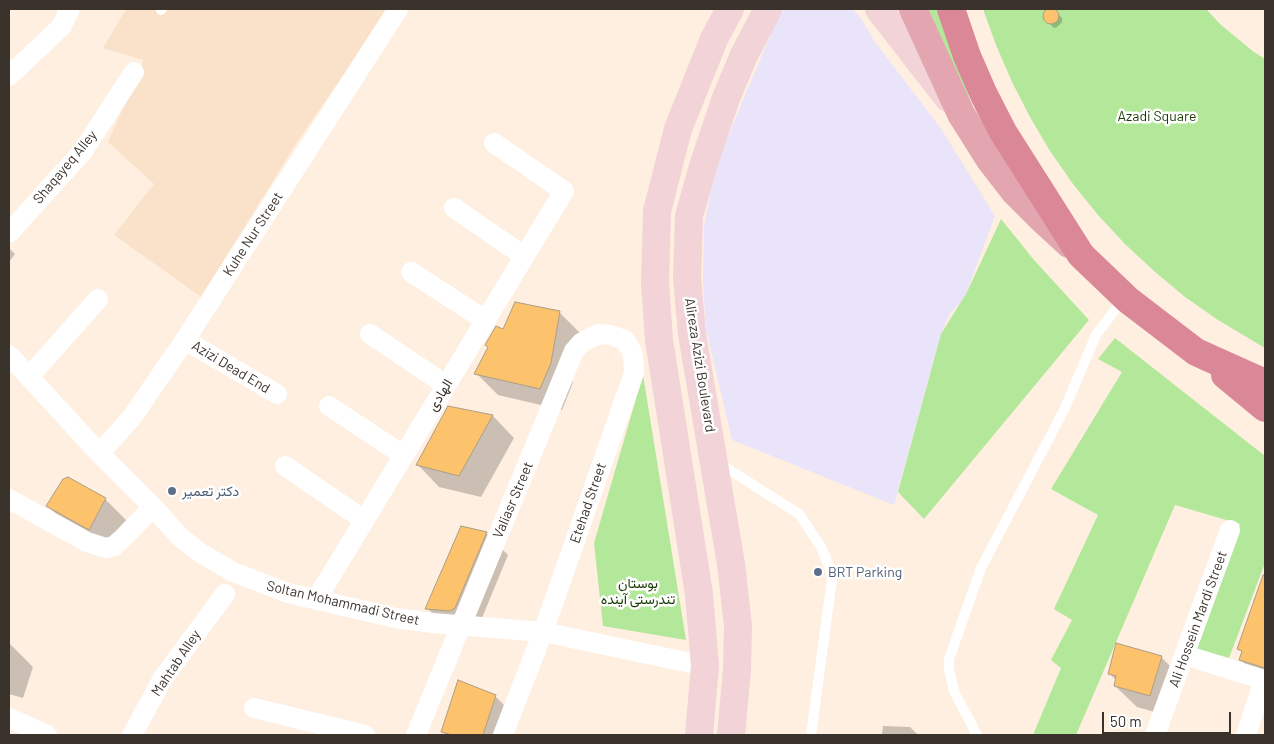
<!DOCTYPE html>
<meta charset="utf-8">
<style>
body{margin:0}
#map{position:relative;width:1274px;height:744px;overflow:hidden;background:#feefe0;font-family:Barlow,sans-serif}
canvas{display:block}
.frame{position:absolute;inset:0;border:10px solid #3a332c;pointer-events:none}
.scale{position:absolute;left:1102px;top:712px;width:129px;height:22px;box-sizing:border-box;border:2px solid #3a332c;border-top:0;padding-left:6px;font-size:15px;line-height:18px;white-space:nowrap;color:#3a332c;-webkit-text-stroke:4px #fff;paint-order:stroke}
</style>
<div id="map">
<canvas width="1274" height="744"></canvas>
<div class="frame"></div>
<div class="scale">50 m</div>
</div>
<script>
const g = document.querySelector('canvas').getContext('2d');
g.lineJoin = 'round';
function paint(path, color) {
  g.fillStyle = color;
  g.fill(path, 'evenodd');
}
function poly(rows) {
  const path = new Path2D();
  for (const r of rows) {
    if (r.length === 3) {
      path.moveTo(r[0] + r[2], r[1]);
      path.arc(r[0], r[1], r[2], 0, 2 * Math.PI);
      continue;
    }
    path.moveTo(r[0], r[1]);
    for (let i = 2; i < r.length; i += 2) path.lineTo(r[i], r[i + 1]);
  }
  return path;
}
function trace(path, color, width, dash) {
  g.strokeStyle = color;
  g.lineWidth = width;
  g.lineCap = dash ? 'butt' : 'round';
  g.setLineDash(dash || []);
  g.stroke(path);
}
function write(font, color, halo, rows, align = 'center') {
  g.font = font + ' Barlow,Vazirmatn,sans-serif';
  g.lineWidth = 5;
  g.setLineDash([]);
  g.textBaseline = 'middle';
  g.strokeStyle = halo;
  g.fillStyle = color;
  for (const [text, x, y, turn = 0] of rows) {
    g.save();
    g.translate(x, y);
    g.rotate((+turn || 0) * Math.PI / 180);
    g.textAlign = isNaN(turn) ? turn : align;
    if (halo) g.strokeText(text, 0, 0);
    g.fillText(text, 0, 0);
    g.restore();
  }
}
paint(poly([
 [126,9,389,9,299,139,201,297,114,235,154,184,108,142,141,68,143,60,103,48]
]), '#fae2ca');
paint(poly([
 [781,9,853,9,862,20,875,42,942,130,995,216,964,299,950,313,941,334,894,505,732,440,706,329,703,281,704,226,710,194,722,151]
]), '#e9e4fa');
paint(poly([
 [926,9,939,9,973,108,969,113],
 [983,9,1206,9,1221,25,1254,52,1265,59,1265,348,1218,320,1185,297,1154,271,1125,244,1098,215,1073,184,1050,151,1030,117,1012,82,996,45],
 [1001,219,1034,260,1089,320,924,519,898,492,941,334,966,294],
 [1115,338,1265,456,1265,563,1229,658,1197,649,1240,524,1175,505,1076,735,1033,735,1061,668,1051,660,1072,620,1054,609,1098,515,1051,489,1122,372,1098,359],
 [643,375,686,640,603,626,594,543]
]), '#b3e79a');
paint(poly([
 [1048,9,1052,9,1062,18,1062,22,1057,27,1054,28,1044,18,1045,11],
 [9,248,15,254,9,262],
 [559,312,581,334,572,385,562,410,498,395,476,373],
 [449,407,493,416,514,438,481,497,439,487,418,465],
 [105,499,127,521,111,550,70,528,48,506],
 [486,533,508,555,477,630,449,630,427,608],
 [1260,588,1265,591,1265,682,1262,681,1240,659,1243,652,1239,649],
 [9,643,33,667,23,698,9,694],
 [1161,657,1183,679,1172,717,1137,707,1115,686,1116,680,1109,673],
 [495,696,517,718,511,735,446,735,442,731],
 [883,726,910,727,918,735,882,735]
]), '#0003');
const building = poly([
 [1051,16,8],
 [515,302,560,311,551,363,540,389,474,374,488,347,485,345,496,326,503,329,515,302],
 [448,406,493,415,459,476,416,465,448,406],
 [68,477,106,498,89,530,46,506,63,479,68,477],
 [461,526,487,532,455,608,450,611,425,609,461,526],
 [1263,575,1265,575,1265,668,1239,660,1242,651,1237,649,1263,575],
 [1116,643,1162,656,1150,696,1114,686,1116,676,1108,674,1116,643],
 [458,680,496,695,483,735,452,735,441,732,458,680]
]);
paint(building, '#fcc26c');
trace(building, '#ab9d89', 1);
trace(poly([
 [161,10,162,9],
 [717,462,799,514,821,547,829,566,832,579,811,735],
 [977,735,954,691,949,670,949,659,981,568,1065,408,1096,335,1124,298]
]), '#fff', 10);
trace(poly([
 [9,76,61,27,70,9],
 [454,208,524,256],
 [9,233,83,151,134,72],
 [411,272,485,320],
 [370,334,446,385],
 [185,340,277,394],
 [9,355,98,452,153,507,180,537,199,552,233,572,288,593,395,618,433,623,543,632,705,666],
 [29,377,98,299],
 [329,406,403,455],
 [98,452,108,444,132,417,185,340,398,9],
 [285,466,364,520],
 [9,499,87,542,106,548,114,546,123,538,153,507],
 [316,600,564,191,494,143],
 [1185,655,1264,680,1246,735],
 [254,708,365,735],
 [9,718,47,735],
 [132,735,163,678,225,594],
 [416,735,574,351,581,343,590,338,599,334,610,335,625,340,633,354,634,373,543,632,503,735],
 [1155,735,1230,530]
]), '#fff', 20);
trace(poly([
 [879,9,948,98],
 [699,735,705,666,699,594,659,340,655,283,657,211,678,129,714,39,730,9],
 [731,735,737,670,738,626,731,564,692,334,687,278,689,216,704,163,726,98,744,55,768,9]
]), '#f1d3d8', 28);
trace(poly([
 [913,9,961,114,990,160,1014,191,1043,220,1069,244]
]), '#e3a6b1', 28);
trace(poly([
 [951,9,967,56,984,95,1003,132,1081,255,1128,300,1196,352,1265,383],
 [1225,375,1265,408]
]), '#da8897', 28);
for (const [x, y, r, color] of [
 [172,491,5,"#5c6f8a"],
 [818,572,5,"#5c6f8a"]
]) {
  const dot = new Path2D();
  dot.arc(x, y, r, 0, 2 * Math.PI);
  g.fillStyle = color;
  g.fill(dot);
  trace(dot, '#fff', 2);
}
write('14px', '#183a00', '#fff', [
 ["Azadi Square",1157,116],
 ["بوستان",638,583],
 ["تندرستی آینده",638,599]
]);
write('14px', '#3a332c', '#fff', [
 ["Shaqayeq Alley",65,167,-50],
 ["Kuhe Nur Street",253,234,-57],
 ["Alireza Azizi Boulevard",700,365,81],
 ["Azizi Dead End",231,367,31],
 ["الهادی",440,395,-59],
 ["Valiasr Street",513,500,-67],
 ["Etehad Street",588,503,-71],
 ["Soltan Mohammadi Street",343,603,13],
 ["Ali Hossein Mardi Street",1198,619,-70],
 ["Mahtab Alley",176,663,-56]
]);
write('14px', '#4e5e75', '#fff', [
 ["دکتر تعمیر",182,491],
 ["BRT Parking",828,572]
], 'left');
</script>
